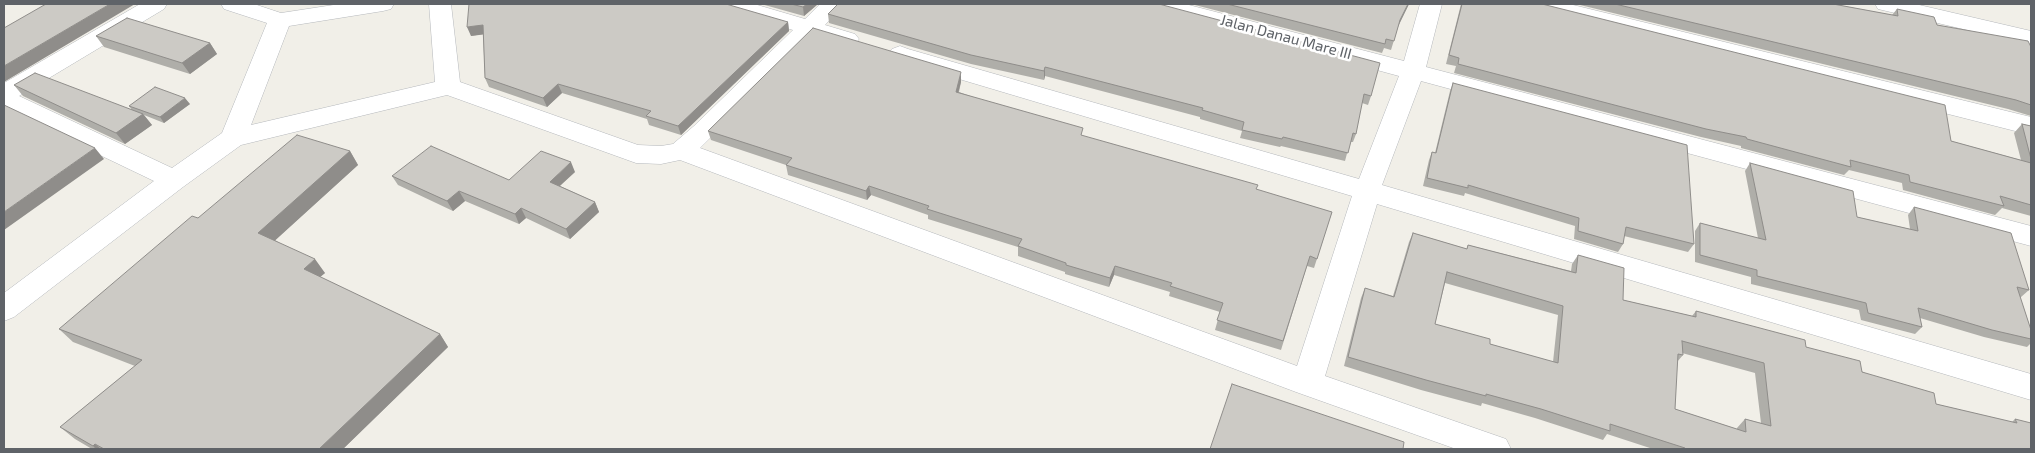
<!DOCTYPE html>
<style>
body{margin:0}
#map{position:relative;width:2035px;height:453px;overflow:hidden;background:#f1efe8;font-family:"Exo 2",sans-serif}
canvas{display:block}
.frame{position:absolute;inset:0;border:5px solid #5f6368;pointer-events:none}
</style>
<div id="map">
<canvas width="2035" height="453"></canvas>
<div class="frame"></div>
</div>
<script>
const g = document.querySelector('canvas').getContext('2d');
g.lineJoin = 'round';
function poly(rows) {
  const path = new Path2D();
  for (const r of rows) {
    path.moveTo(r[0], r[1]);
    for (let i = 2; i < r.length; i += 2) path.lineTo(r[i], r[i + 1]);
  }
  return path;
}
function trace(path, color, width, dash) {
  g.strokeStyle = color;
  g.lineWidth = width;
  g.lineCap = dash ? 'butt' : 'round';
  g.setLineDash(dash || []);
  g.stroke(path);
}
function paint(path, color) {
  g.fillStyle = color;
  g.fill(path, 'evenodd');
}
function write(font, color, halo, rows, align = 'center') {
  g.font = font + ' "Exo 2",sans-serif';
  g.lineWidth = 5;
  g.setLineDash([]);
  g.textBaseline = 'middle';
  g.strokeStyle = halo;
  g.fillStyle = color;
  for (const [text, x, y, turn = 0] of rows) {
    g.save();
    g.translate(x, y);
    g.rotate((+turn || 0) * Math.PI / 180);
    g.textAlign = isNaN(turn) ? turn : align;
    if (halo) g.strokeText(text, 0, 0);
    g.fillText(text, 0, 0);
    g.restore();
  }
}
const minor = poly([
 [140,4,167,4,164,9,19,96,172,168,222,133,267,23,224,9,221,4,254,4,281,13,340,4,394,4,391,9,383,11,289,26,251,125,435,82,429,4,451,4,460,82,638,145,661,146,673,144,694,126,793,30,723,9,720,4,754,4,805,19,820,4,844,4,825,25,855,34,859,39,855,44,847,46,813,36,700,148,1297,366,1352,196,892,59,888,54,892,49,900,46,908,49,1359,179,1399,76,1152,9,1149,4,1185,4,1404,61,1420,4,1442,4,1426,67,2031,226,2031,246,1421,81,1382,185,2031,374,2031,400,1377,204,1325,376,1506,439,1511,449,1456,449,1296,392,680,160,661,164,636,163,447,95,241,145,183,187,14,317,4,321,4,293,154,181,4,109,4,83,140,4],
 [1531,4,1569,4,2031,117,2031,135,1534,9,1531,4],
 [1875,4,1915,4,2031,31,2031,45,1878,9,1875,4]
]);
trace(minor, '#b5b8bc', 1);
paint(minor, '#fff');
paint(poly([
 [469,4,788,22,789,31,681,135,649,125,647,119,562,93,547,107,489,87,485,78,483,34,471,36],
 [761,4,818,4,804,16],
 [1159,4,1371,96,1368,105,1362,103,1356,134,1353,142,1350,142,1345,161,1281,146,1280,147,1240,138,1242,131,1200,119,1200,117,1045,76,1044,80,971,64,829,23,828,14],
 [1191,4,1409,4,1398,27,1391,50,1384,48,1382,53],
 [1461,4,1542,4,1951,141,2021,160,2014,133,2022,124,2031,126,2031,216,2002,208,1995,215,1903,190,1902,183,1849,170,1844,175,1741,148,1741,146,1701,137,1454,73,1456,66,1446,64],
 [1576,4,1833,4,1892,15,1897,9,1937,25,2031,47,2031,116,2008,109],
 [96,36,210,43,217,54,190,74,104,47],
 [961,82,959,92,1082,136,1256,190,1332,212,1314,268,1307,266,1281,350,1215,330,1220,312,1169,296,1170,292,1114,275,1109,287,1065,274,1065,272,1018,256,1018,247,928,219,928,215,871,195,867,200,788,175,786,165,711,140,708,131],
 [1453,83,1694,244,1688,252,1624,236,1623,244,1618,252,1574,239,1575,226,1465,193,1464,196,1423,186,1429,160,1432,152,1435,153,1450,91],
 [14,85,132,110,129,106,190,104,164,123,144,115,152,125,125,144,23,96],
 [350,151,358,165,275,240,325,273,320,277,440,334,448,347,343,449,92,449,75,439,60,427,135,366,73,342,59,329,198,218],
 [1750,163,1857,217,1910,229,1908,215,1914,207,2029,290,2021,297,2020,297,2031,330,2031,343,2027,347,1984,337,1920,318,1922,327,1915,334,1861,320,1859,310,1751,284,1751,277,1695,262,1695,231,1700,223,1758,238,1745,171],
 [575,172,560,186,595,202,599,212,570,239,526,218,519,224,465,201,453,211,398,185,392,176,509,180],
 [1413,233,1467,249,1468,245,1571,271,1572,264,1578,255,1623,300,1692,316,1696,311,1806,347,1936,404,2012,422,2015,419,2031,449,1653,449,1607,434,1603,440,1535,418,1482,403,1481,406,1421,390,1344,366,1361,298,1365,288,1393,296,1409,242],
 [1445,283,1558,315,1553,362,1490,344,1435,324],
 [1682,353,1755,373,1761,423,1745,419,1737,428,1737,429,1675,409,1677,362,1683,355]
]), '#afaea9');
paint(poly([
 [110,4,135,4,4,82,4,66],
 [807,4,818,4,804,16,803,7],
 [1408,4,1409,4,1397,28,1400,20],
 [788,22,789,31,681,135,678,126],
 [483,25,487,34,471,36,467,27],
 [210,43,217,54,190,74,182,63],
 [1045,67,1045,76,1044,80,1044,71],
 [961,72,961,82,956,101,956,92],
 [558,84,562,93,547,107,543,98],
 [185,98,190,104,164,123,160,117],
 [143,114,152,125,125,144,116,133],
 [95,148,104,159,4,230,4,212],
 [350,151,358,165,269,246,258,233],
 [571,162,575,172,554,191,550,182],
 [869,186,871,195,867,200,866,191],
 [459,191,465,201,453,211,447,201],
 [595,202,599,212,570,239,566,229],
 [521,208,526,218,519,224,515,214],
 [315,259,325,273,314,282,304,269],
 [1115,266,1114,275,1109,287,1110,278],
 [440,334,448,347,343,449,319,449],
 [95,444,101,449,96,449,93,446]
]), '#8f8d8a');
const building = poly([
 [46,4,110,4,4,66,4,28,46,4],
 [469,4,726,4,788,22,678,126,646,116,651,111,558,84,543,98,485,78,483,25,467,27,469,4],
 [791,4,807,4,803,7,791,4],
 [838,4,1159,4,1380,63,1371,96,1364,94,1356,134,1353,133,1348,153,1283,137,1282,139,1242,130,1244,122,1202,110,1203,108,1045,67,1044,71,971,55,828,14,838,4],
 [1227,4,1408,4,1400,20,1394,41,1386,39,1385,44,1227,4],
 [1462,4,1542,4,1945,105,1951,141,2031,163,2031,205,2000,196,2004,206,1910,182,1909,175,1850,160,1851,167,1747,139,1746,137,1706,129,1458,64,1459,58,1449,55,1462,4],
 [1615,4,1833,4,1898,16,1897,9,1934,17,1937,25,2028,41,2031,47,2031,105,2016,100,1615,4],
 [127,18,210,43,182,63,96,36,127,18],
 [813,28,961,72,956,92,1083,128,1081,135,1258,185,1256,189,1332,212,1317,259,1310,256,1283,341,1217,320,1223,303,1170,286,1172,283,1115,266,1110,278,1066,265,1066,263,1018,246,1022,239,927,209,929,206,869,186,866,191,786,165,792,158,708,131,813,28],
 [35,73,143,114,116,133,14,85,35,73],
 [1453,83,1687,145,1694,244,1626,227,1623,244,1578,231,1579,218,1468,185,1468,188,1427,178,1432,152,1436,153,1453,83],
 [155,87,185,98,160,117,129,106,155,87],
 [4,105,95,148,4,212,4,105],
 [2022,124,2031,126,2031,159,2022,124],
 [297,135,350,151,258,233,315,259,304,269,440,334,319,449,104,449,95,444,93,446,60,427,142,360,59,329,192,216,198,218,297,135],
 [431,146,509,180,541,151,571,162,550,182,595,202,566,229,521,208,515,214,459,191,447,201,392,176,431,146],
 [1750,163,1853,191,1857,217,1918,231,1914,207,2011,233,2029,290,2017,287,2031,330,2031,339,1992,330,1918,308,1922,327,1868,313,1866,303,1757,276,1757,270,1700,255,1700,223,1766,240,1750,163],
 [1413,233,1467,249,1468,245,1576,273,1578,255,1624,268,1623,300,1696,317,1696,311,1805,340,1806,347,1860,361,1862,372,1934,393,1936,404,2017,423,2015,419,2031,423,2031,449,1685,449,1685,448,1610,424,1610,431,1541,409,1486,394,1486,396,1426,380,1348,357,1365,288,1394,297,1413,233],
 [1447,272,1563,306,1558,363,1490,344,1490,339,1435,324,1447,272],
 [1682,341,1764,363,1771,426,1745,419,1746,432,1675,409,1678,354,1683,355,1682,341],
 [1232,384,1404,442,1403,449,1210,449,1232,384]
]);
paint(building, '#cccac5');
trace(building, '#8f8d8a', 1);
write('15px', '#5f6368', '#fff', [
 ["Jalan Danau Mare III",1286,37,15]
]);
</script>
